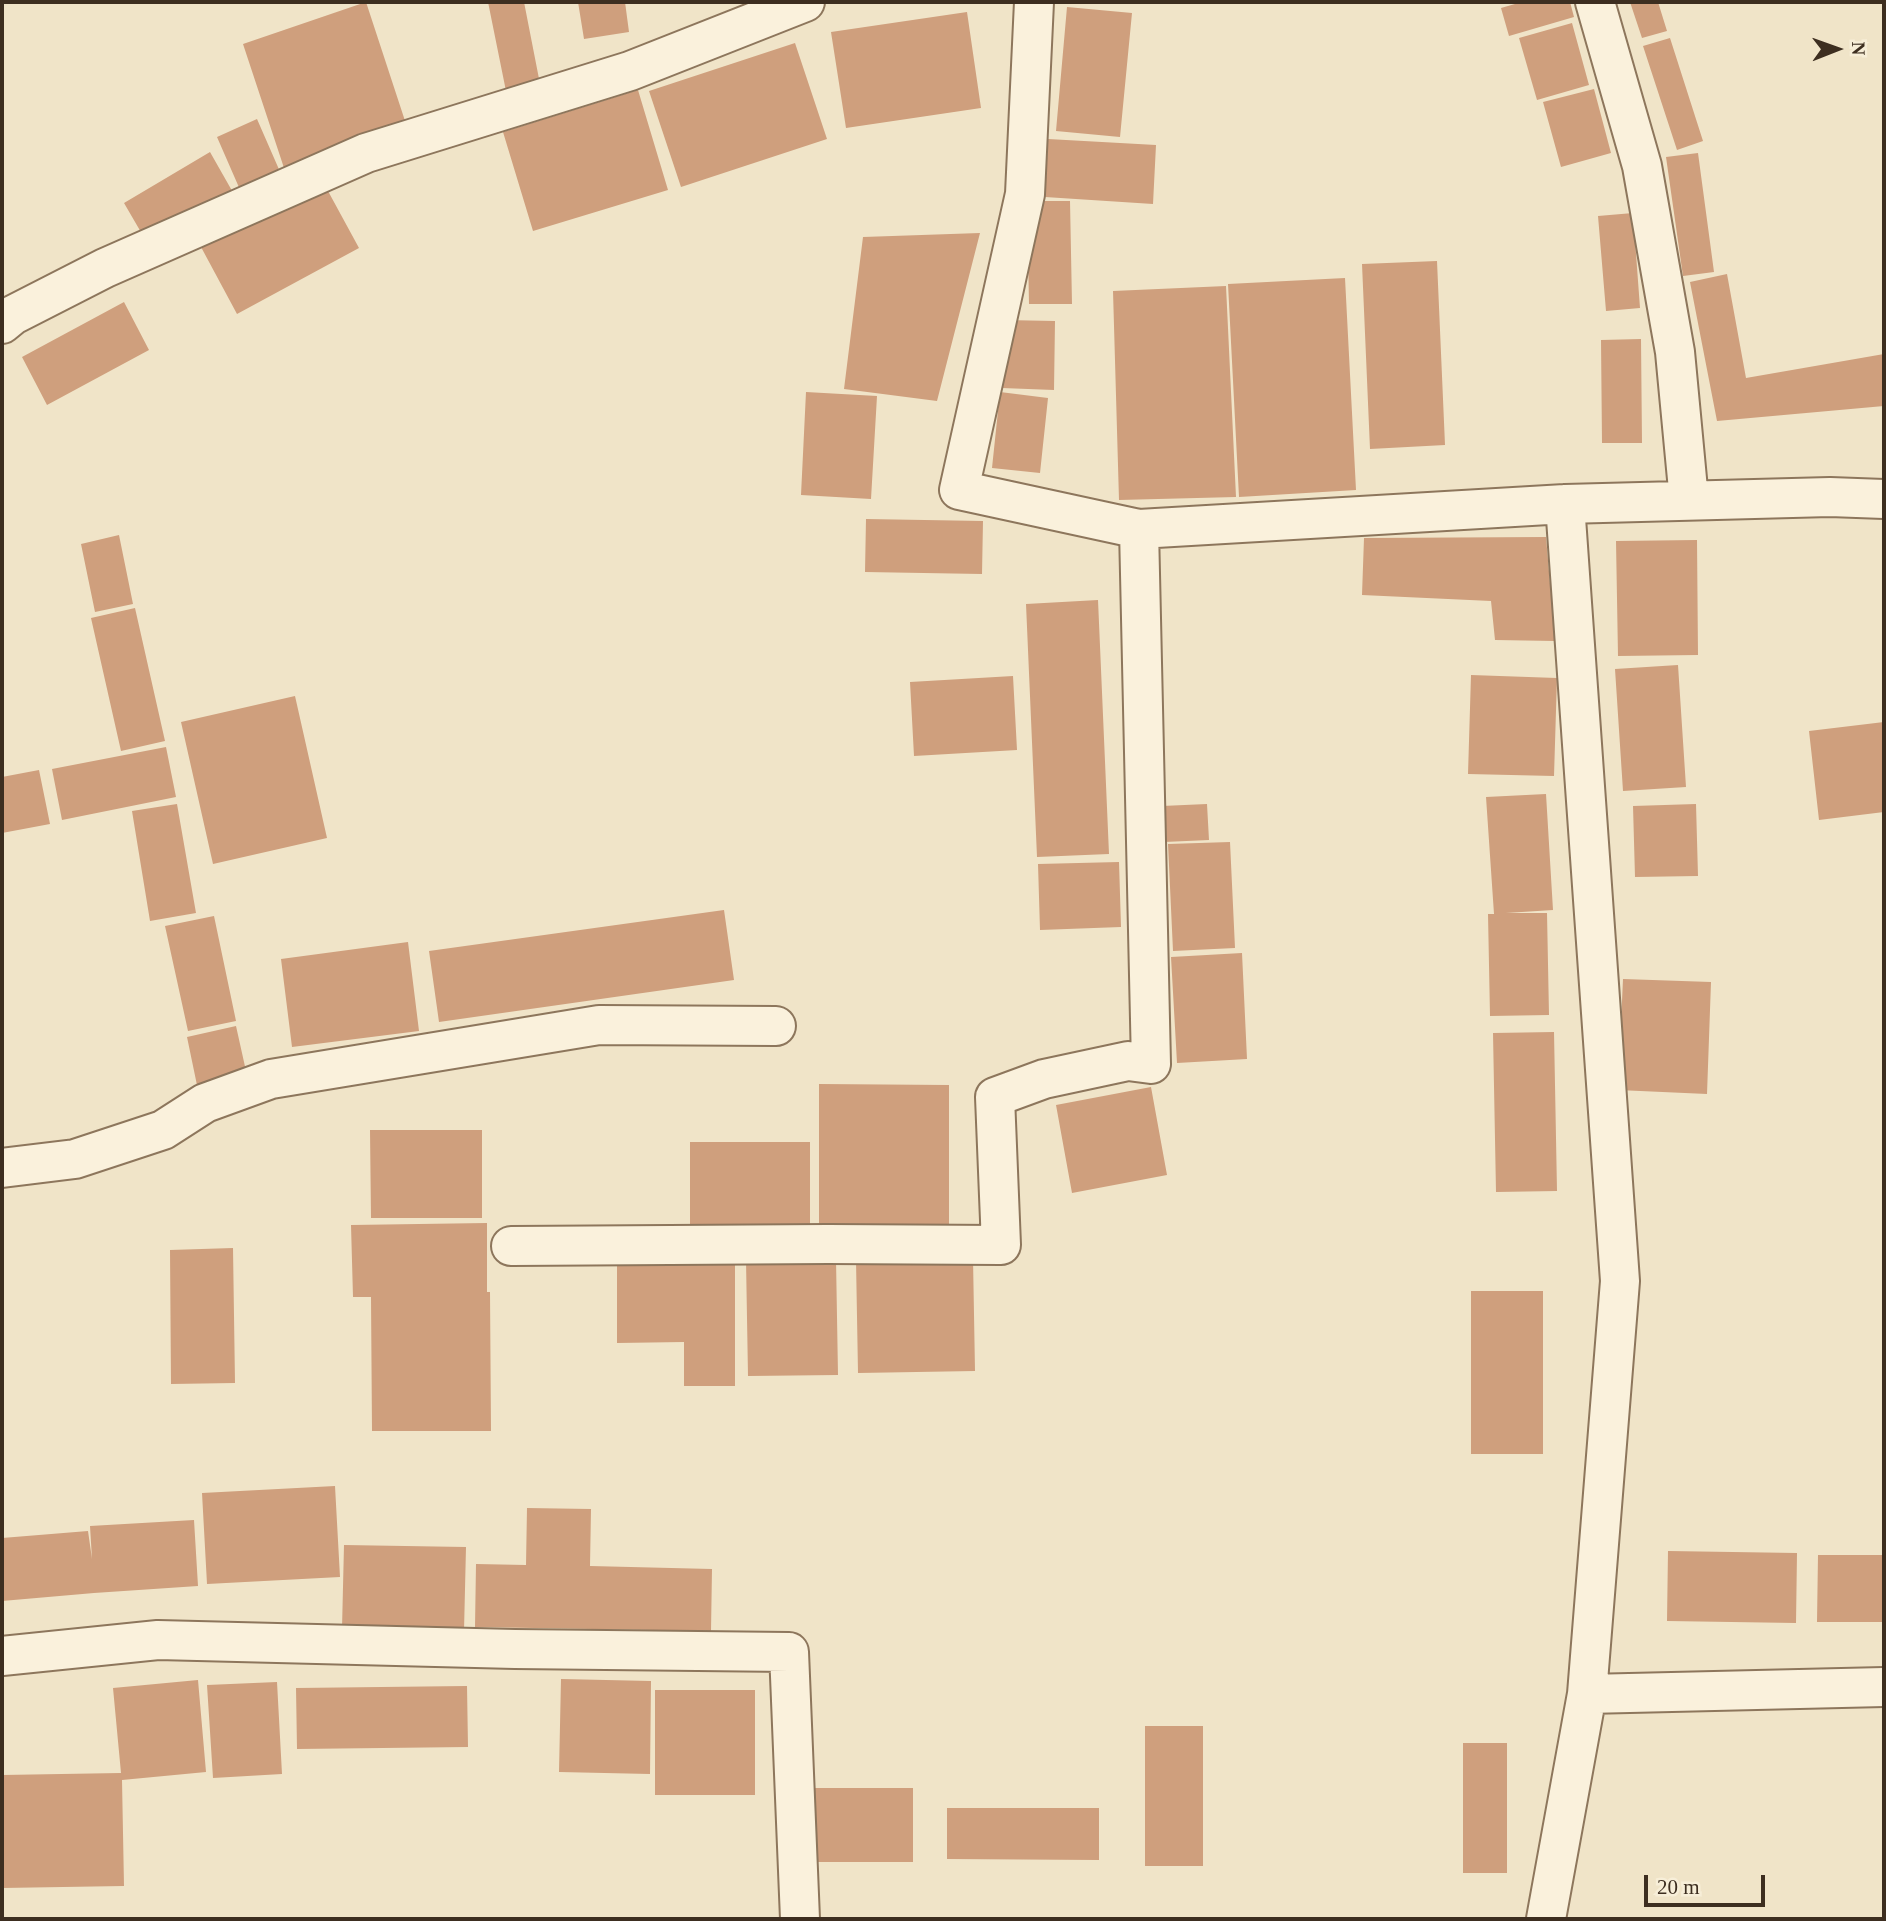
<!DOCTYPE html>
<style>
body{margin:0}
#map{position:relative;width:1886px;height:1921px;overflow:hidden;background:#f0e4c8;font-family:"Times New Roman",serif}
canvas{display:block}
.frame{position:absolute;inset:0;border:4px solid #3d2e20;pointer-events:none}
.north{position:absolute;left:1802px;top:14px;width:70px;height:70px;-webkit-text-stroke:5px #f7eed8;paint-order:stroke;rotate:89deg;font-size:19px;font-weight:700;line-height:28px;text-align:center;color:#3d2e20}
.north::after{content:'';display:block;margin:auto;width:24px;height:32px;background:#3d2e20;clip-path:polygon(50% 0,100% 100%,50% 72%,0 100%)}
.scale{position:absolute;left:1644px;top:1875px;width:121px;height:32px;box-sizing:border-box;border:4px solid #3d2e20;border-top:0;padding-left:9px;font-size:21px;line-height:24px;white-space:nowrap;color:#3d2e20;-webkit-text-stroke:5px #f7eed8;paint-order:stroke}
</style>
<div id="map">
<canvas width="1886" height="1921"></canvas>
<div class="frame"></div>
<div class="north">N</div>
<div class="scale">20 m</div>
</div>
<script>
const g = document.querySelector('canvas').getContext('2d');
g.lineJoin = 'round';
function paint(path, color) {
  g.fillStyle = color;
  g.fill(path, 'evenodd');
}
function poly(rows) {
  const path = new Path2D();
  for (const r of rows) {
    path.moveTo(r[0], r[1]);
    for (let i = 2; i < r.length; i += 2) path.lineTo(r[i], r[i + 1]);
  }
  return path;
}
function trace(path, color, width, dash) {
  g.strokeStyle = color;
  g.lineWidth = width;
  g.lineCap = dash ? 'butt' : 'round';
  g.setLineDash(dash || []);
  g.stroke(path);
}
paint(poly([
 [366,2,408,130,285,171,243,44],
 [488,2,524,2,541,89,507,96],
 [578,2,625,2,629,32,584,39],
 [1522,2,1570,2,1574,17,1509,36,1501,8],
 [1630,2,1658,2,1667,31,1642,38],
 [1067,7,1132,13,1120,137,1056,131],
 [967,12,981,108,846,128,831,32],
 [1572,23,1589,85,1537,100,1519,38],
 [1670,38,1703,141,1677,150,1643,46],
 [795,43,827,139,681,187,649,91],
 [1594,89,1611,153,1561,167,1543,102],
 [638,90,668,190,533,231,503,132],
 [257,119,281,174,241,192,217,137],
 [1048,139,1156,145,1153,204,1045,197],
 [210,152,235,196,149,246,124,203],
 [1698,153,1714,272,1683,276,1666,157],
 [322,180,359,248,237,314,201,247],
 [1027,201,1070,201,1072,304,1029,304],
 [1633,213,1640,308,1606,311,1598,216],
 [980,233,937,401,844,389,863,237],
 [1437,261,1445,445,1370,449,1362,264],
 [1727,274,1746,378,1884,354,1884,406,1717,421,1690,282],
 [1345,278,1356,490,1239,497,1228,284],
 [1226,286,1236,497,1119,500,1113,291],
 [124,302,149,350,47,405,22,357],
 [1004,320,1055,321,1054,390,1002,388],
 [1641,339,1642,443,1602,443,1601,340],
 [806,392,877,396,871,499,801,495],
 [1000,392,1048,398,1040,473,992,468],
 [866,519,983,521,982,574,865,572],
 [119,535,133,604,95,612,81,544],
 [1546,537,1555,641,1495,640,1491,601,1362,595,1364,538],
 [1697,540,1698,655,1618,656,1616,541],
 [1098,600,1109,854,1037,857,1026,604],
 [135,608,165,741,121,751,91,618],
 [1678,665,1686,787,1623,791,1615,669],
 [1471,675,1557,678,1554,776,1468,774],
 [1013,676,1017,750,914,756,910,682],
 [295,696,327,838,213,864,181,722],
 [1884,722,1884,812,1819,820,1809,731],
 [166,747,176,797,62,820,52,769],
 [39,770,50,824,2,833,2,777],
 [1546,794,1553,910,1506,913,1547,913,1549,1015,1490,1016,1488,914,1494,914,1486,797],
 [177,804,196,913,150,921,132,811],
 [1207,804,1209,840,1164,842,1162,806],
 [1696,804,1698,876,1635,877,1633,806],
 [1230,842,1235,948,1173,951,1168,844],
 [1119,862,1121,927,1040,930,1038,864],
 [724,910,734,980,439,1022,429,951],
 [214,916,236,1021,188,1031,165,926],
 [408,942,419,1031,292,1047,281,959],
 [1242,953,1247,1059,1177,1063,1171,957],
 [1623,979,1711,982,1707,1094,1618,1090],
 [236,1026,248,1080,198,1090,187,1037],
 [1554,1032,1557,1191,1496,1192,1493,1033],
 [819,1084,949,1085,949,1224,819,1224],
 [1151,1087,1167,1175,1072,1193,1056,1105],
 [370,1130,482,1130,482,1218,371,1218],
 [690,1142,810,1142,810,1228,690,1229],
 [487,1223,487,1292,490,1292,491,1431,372,1431,371,1297,353,1297,351,1225],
 [233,1248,235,1383,171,1384,170,1250],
 [973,1258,975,1371,858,1373,856,1260],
 [836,1259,838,1375,748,1376,746,1260],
 [617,1265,735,1265,735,1386,684,1386,684,1342,617,1343],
 [1471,1291,1543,1291,1543,1454,1471,1454],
 [335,1486,340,1577,207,1584,202,1493],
 [527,1508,591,1509,590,1566,712,1569,711,1631,475,1627,476,1564,526,1565],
 [194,1520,198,1586,94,1593,2,1601,2,1538,88,1531,92,1559,90,1526],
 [344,1545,466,1547,464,1631,342,1629],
 [1668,1551,1797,1553,1796,1623,1667,1621],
 [1818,1555,1884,1555,1884,1622,1817,1622],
 [561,1679,651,1681,650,1774,559,1772],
 [198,1680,206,1772,122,1780,124,1886,2,1888,2,1775,121,1773,113,1688],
 [277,1682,282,1774,213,1778,207,1685],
 [467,1686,468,1747,297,1749,296,1688],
 [655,1690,755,1690,755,1795,655,1795],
 [1145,1726,1203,1726,1203,1866,1145,1866],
 [1463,1743,1507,1743,1507,1873,1463,1873],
 [794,1788,913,1788,913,1862,793,1862],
 [947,1808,1099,1808,1099,1860,947,1859]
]), '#cf9f7d');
const street = poly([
 [1034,2,1025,194,959,490,1139,529],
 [1595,2,1642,166,1675,352,1689,500],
 [2,324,13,315,105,268,366,153,630,71,805,2],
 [2,1168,75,1159,163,1130,205,1103,271,1079,599,1025,776,1026],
 [511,1246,828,1244,1001,1245,995,1097,1044,1079,1128,1061,1151,1064,1139,529,1565,504,1830,497,1884,499],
 [2,1656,158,1640,515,1649,789,1652,800,1919],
 [1587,1694,1884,1687],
 [1546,1919,1587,1694,1620,1281,1565,504]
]);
trace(street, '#8d765c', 42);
trace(street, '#faf1dc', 38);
</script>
